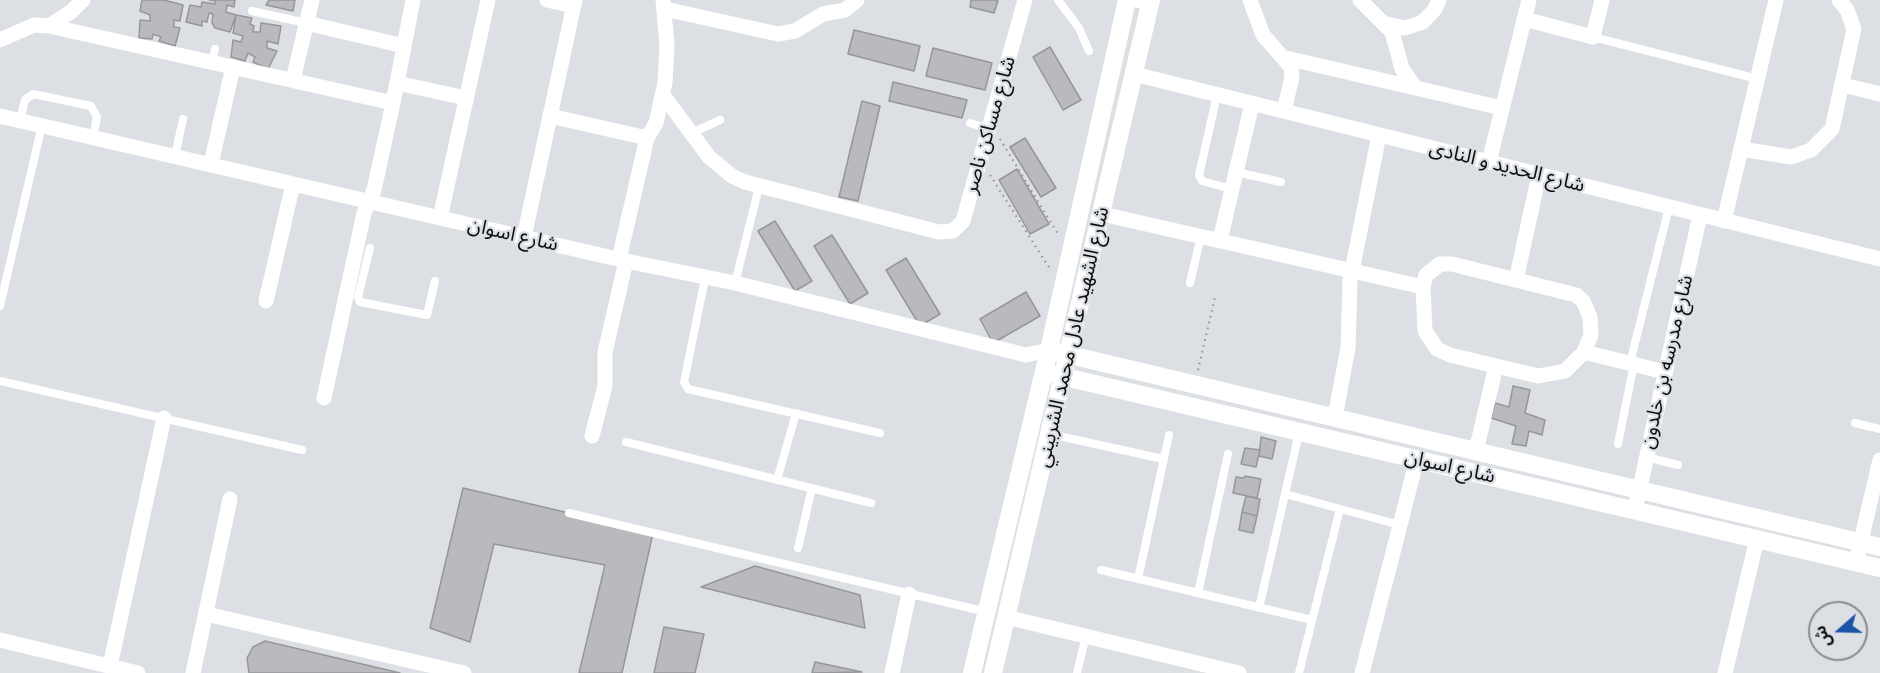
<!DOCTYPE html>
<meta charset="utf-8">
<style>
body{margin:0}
#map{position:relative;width:1880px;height:673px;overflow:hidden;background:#dce0e5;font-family:Karla,"Noto Sans Arabic",sans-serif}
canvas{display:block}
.north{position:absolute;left:1808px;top:601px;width:60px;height:60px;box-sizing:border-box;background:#dce0e5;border:2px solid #888c8f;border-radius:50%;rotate:250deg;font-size:16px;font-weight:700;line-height:24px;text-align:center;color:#0b0d0e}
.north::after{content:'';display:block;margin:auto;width:21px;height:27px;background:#1b55a6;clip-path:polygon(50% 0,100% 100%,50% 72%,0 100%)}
</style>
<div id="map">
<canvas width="1880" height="673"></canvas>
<div class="north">ش</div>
</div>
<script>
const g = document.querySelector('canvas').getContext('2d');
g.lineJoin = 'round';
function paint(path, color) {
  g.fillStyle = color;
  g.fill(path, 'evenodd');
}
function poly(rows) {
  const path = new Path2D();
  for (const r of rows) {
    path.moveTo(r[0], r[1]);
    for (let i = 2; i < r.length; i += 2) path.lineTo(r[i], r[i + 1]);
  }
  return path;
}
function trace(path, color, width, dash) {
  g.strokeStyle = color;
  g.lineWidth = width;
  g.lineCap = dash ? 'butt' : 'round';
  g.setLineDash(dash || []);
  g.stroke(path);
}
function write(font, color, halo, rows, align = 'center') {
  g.font = font + ' Karla,"Noto Sans Arabic",sans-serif';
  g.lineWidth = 4.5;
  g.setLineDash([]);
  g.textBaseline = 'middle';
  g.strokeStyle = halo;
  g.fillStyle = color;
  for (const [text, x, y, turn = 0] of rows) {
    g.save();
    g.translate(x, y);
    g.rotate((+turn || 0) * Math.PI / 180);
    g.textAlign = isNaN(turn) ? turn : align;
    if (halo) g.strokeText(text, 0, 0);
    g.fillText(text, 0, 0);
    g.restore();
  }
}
const building = poly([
 [142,0,164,0,183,5,180,21,174,20,174,27,180,28,175,46,159,41,161,37,153,34,152,39,139,38,140,20,150,21,150,15,140,11,142,0],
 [209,0,235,0,234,7,227,5,226,12,236,15,230,32,215,28,212,23,213,14,209,13,207,22,202,21,202,26,186,22,190,5,201,7,202,2,215,4,215,1,209,0],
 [269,0,295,0,293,11,266,5,269,0],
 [971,0,995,0,998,1,994,13,970,7,971,0],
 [236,15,252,18,250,24,254,26,253,32,260,32,261,23,281,26,278,44,267,41,267,48,277,51,268,69,253,62,255,57,248,53,245,61,231,57,233,40,241,42,243,36,233,33,236,15],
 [854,30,920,46,914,71,848,54,854,30],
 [1050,47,1081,100,1063,110,1033,57,1050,47],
 [933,48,992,63,985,90,926,76,933,48],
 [893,82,967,100,962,118,889,101,893,82],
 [862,101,880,106,858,201,839,197,862,101],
 [1025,138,1056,188,1041,197,1010,147,1025,138],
 [1017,169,1049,224,1030,234,999,180,1017,169],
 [775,221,812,281,795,291,758,231,775,221],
 [832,235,868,293,850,304,814,246,832,235],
 [906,258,940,314,920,326,886,270,906,258],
 [1026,292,1040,316,993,343,980,319,1026,292],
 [1513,386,1530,390,1525,413,1545,420,1542,435,1529,431,1526,446,1512,444,1516,426,1491,418,1495,403,1509,407,1513,386],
 [1261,437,1276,441,1272,459,1259,456,1261,437],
 [1245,448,1260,450,1256,467,1241,464,1245,448],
 [1245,476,1261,479,1257,498,1233,493,1236,477,1244,478,1245,476],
 [463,488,653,533,622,673,579,673,605,565,494,544,470,642,430,628,463,488],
 [1246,496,1260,499,1257,516,1242,512,1246,496],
 [1242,512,1257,516,1253,533,1239,530,1242,512],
 [755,566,860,595,865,628,701,587,755,566],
 [664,627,704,634,695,673,654,673,664,627],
 [265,641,400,673,249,673,247,658,253,647,265,641],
 [815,662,862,672,812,673,815,662]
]);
paint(building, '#b9b9be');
trace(building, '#96969b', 1.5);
trace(poly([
 [1000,139,1058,234],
 [990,175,1050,269],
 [1198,370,1215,297]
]), '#8d9094', 2, [1.5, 4.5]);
trace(poly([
 [1058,0,1079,28,1089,51],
 [252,11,306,23],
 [1593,37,1758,79],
 [212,62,215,49],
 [1217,95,1199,175,1202,181,1232,189],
 [20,120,25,100,33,94,91,106,97,117,93,137],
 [970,123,989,129],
 [692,133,720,120],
 [175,156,183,119],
 [1236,172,1281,182],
 [370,248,358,297,360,302,427,315,435,281],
 [705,279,684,382,688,389,880,433],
 [735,283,759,187],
 [1190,283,1201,236],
 [0,306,42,125],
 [1630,363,1669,207],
 [0,381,302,450],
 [1855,423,1880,429],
 [1050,434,1163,459],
 [626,442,871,503],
 [1618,444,1634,364],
 [1646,457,1678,465],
 [777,480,796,413],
 [1285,494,1400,525],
 [569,513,987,612],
 [798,548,812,488],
 [1101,570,1312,620],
 [1138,579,1169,435],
 [1198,593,1228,454],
 [1259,608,1299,433],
 [1077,673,1086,636],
 [1299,673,1340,509]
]), '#fff', 8);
trace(poly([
 [547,0,574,6],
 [1137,0,1150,3],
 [1250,0,1263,35,1291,67,1292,77,1284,111],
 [1360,0,1392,32,1402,69,1415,87],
 [665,9,778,34,795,31,823,14,845,10,857,0],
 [1524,19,1593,37,1602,0],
 [306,23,404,46],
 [1387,24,1405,28,1423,22,1435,9,1439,0],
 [49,26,72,11,83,0],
 [0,40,34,25,49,26,393,103],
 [1286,58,1502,108],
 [1134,74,1880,259],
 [293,80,312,0],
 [397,83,466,98],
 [1843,85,1880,94],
 [663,95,709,157,732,176,745,182,939,232,953,231,963,221,1025,0],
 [0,116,626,261,735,283,1026,355,1049,350],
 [550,116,647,138],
 [1741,149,1791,157,1811,150,1832,129,1854,29,1847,10,1839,0],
 [1489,162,1529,0],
 [211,164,233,67],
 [1102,214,1423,287],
 [440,218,488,0],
 [1724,221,1776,0],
 [524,237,575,0],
 [1220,240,1252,104],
 [619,259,647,138,656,123,665,83,667,46,663,0],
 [1440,264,1452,264,1576,295,1583,301,1590,317,1591,335,1584,352,1565,371,1538,376,1450,355,1437,349,1425,331,1423,287,1426,275,1440,264],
 [1516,280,1539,175],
 [266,301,293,184],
 [1584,352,1665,372],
 [324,398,364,213,374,190,393,103,413,0],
 [1335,417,1348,348,1350,281,1379,135],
 [592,436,605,386,605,352,626,261],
 [1476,451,1496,366],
 [1635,510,1700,215],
 [1856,562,1880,460],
 [206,614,464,673],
 [1006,617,1239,673],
 [0,640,138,673],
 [110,666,164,418],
 [193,673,230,499],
 [892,673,909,594],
 [1362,673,1417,459],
 [1725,673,1757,539]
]), '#fff', 15);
trace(poly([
 [1049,350,1880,547],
 [1044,372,1880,568],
 [972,673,1049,350,1127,0],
 [993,673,1151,0]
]), '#fff', 18);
write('20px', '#0b0d0e', '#dce0e5', [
 ["شارع مساكن ناصر",990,125,-74],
 ["شارع الحديد و النادى",1507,167,14],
 ["شارع اسوان",513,235,13],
 ["شارع الشهيد عادل محمد الشربيني",1073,337,-77],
 ["شارع مدرسه بن خلدون",1667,362,-77],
 ["شارع اسوان",1450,467,13]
]);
</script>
